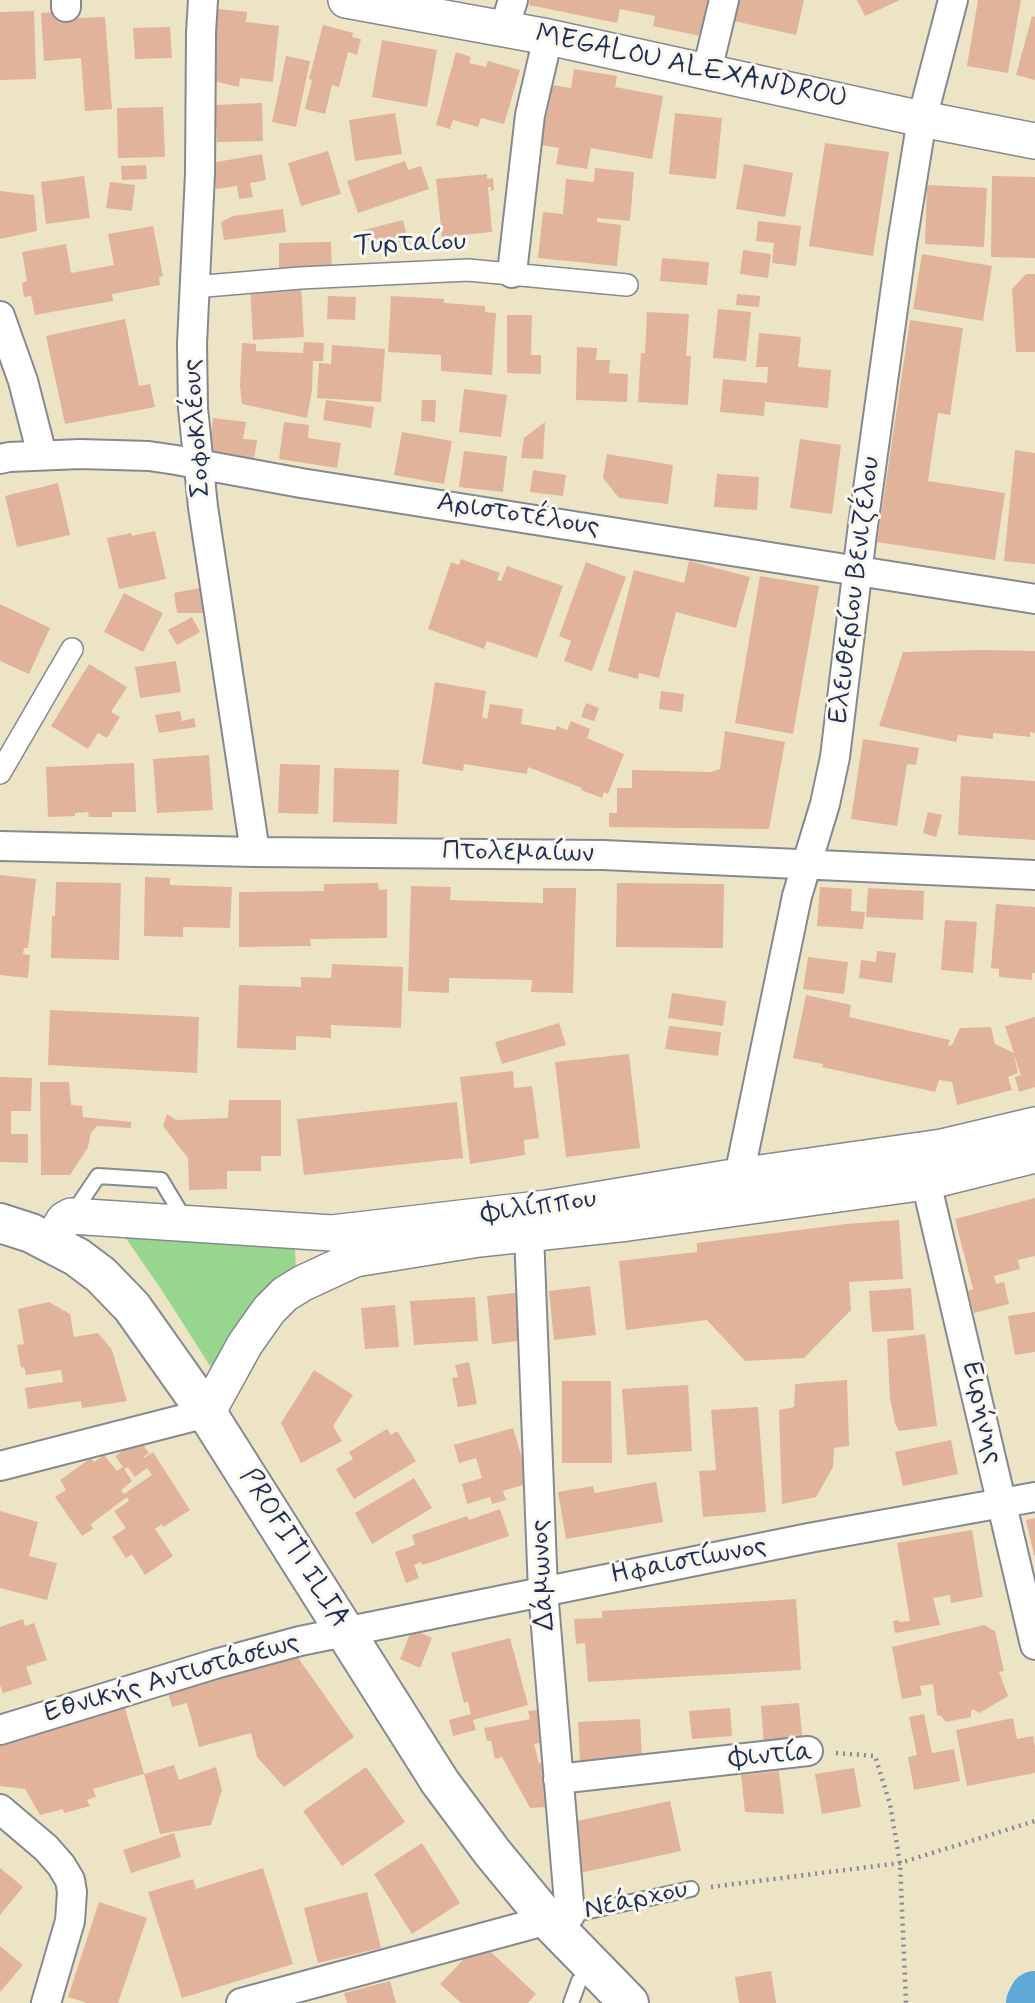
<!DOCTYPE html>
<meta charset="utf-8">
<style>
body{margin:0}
canvas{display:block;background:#ede4c6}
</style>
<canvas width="1035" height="2003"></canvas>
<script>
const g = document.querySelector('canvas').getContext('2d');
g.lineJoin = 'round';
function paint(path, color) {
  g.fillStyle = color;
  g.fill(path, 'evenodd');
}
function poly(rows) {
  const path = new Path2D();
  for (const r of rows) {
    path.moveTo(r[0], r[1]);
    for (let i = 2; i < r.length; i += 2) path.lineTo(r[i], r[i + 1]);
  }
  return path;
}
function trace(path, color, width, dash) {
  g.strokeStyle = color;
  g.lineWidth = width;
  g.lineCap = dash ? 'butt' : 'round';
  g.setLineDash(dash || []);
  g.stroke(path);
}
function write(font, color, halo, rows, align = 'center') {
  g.font = font + ' Mynerve,sans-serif';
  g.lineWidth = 6;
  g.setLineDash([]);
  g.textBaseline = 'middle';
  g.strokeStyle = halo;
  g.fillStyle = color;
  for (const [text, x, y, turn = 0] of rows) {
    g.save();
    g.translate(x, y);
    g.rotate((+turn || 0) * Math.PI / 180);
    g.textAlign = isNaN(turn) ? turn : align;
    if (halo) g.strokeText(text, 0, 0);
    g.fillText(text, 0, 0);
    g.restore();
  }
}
paint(poly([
 [136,1234,295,1246,296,1273,217,1377,161,1289,125,1237]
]), '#97d78d');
trace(poly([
 [1032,2003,1035,1997]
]), '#60a8d7', 52);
paint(poly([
 [530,0,712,0,705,37,653,26,655,16,620,9,617,23,529,5],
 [734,0,804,0,796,35,730,20],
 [857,0,900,0,865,16],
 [978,0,1021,0,1008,73,967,66],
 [209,8,247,12,246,22,279,26,273,82,240,78,239,87,205,79],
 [78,10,78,18,105,17,112,109,85,111,81,58,44,61,41,13],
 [34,11,36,79,0,80,0,12],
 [1032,16,1035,17,1035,80,1016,75],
 [323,25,353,33,352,37,361,39,357,55,348,52,339,87,332,85,325,114,305,109,312,80,309,79],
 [170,27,172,58,135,59,133,28],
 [382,40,437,50,427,107,372,97],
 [456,52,471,57,469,63,486,67,488,61,520,70,504,124,481,118,478,127,453,120,450,129,436,125],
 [286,56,310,61,296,127,272,122],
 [574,69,617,76,615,87,663,96,652,159,591,148,587,169,556,164,559,148,541,145,552,85,571,88],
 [262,103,263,141,217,142,215,105],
 [163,107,165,157,118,158,117,108],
 [395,113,402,154,355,161,349,120],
 [675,113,722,118,716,179,669,174],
 [825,143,889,152,873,256,809,246],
 [328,151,341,194,301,206,288,163],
 [262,154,266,180,250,183,253,197,239,199,237,186,216,189,211,163],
 [405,161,408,170,421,166,429,189,358,213,347,181],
 [744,164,793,173,785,217,736,209],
 [146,165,147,179,122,180,121,166],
 [595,168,634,172,630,221,597,218,597,222,621,225,617,266,538,258,543,212,563,214,566,179,594,182],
 [487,174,487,179,493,178,494,190,491,191,491,187,488,187,492,232,442,237,436,179],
 [84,176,90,218,46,224,41,182],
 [992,176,1035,177,1035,258,991,257],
 [110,182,135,185,132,211,106,208],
 [927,185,987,188,984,247,925,244],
 [0,191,34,195,37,231,0,239],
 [283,209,286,232,224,240,221,222,233,216],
 [403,220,408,240,369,249,364,230],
 [758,221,801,226,796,266,772,263,774,243,756,241],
 [153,226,163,276,159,277,160,285,112,294,113,301,35,315,31,296,24,297,22,283,27,281,22,252,66,244,71,273,114,265,108,234],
 [331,242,332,272,279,273,279,243],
 [743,250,771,254,768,278,740,274],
 [922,254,992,266,983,321,913,309],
 [662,258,709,262,707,285,660,281],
 [1026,274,1035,274,1035,352,1016,352,1012,289],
 [301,284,304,337,253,340,250,286],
 [737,294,760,296,759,307,736,305],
 [328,296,356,297,355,320,327,319],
 [391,296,444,299,444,303,485,306,485,312,496,313,492,375,441,371,441,355,388,352],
 [718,309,751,312,746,361,713,358],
 [647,312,689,314,686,356,691,356,688,405,638,402,641,353,645,353],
 [507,315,532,315,531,355,541,355,541,374,507,373],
 [125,319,139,386,150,384,155,407,65,424,46,336],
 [910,320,963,328,950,415,938,413,928,481,1005,493,995,560,877,542],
 [759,333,801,337,798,367,831,370,828,408,765,402,764,416,720,412,723,379,767,383,768,367,756,367],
 [304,342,324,343,323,361,313,361,312,390,307,418,242,404,240,386,242,343,256,344,256,351,303,353],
 [332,345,385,349,381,402,317,398,319,363,331,364],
 [577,347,597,348,596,360,610,360,609,373,628,374,627,402,576,400],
 [464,389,507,395,501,437,459,432],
 [326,400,374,407,371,428,323,420],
 [422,400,436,400,435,422,421,421],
 [213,418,246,422,243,439,257,440,254,460,208,454],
 [284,422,309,425,308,438,341,443,337,468,279,459],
 [545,422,543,459,521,458,524,438],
 [402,432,452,441,444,484,394,475],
 [800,439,841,445,832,514,790,508],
 [1015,450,1035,453,1035,564,1004,561],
 [464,451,507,456,503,492,459,487],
 [607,454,673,465,668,504,619,498,603,478],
 [533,470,566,475,563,496,530,492],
 [717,474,759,477,757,510,714,507],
 [58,483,70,535,17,547,5,496],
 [155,531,166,579,119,589,107,538,131,533,132,536],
 [461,559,500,573,497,580,501,581,507,566,563,586,537,658,487,641,484,649,428,629,451,562,459,565],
 [689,561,750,577,736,628,676,612,659,678,639,673,638,679,608,671,634,570,684,583],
 [586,562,626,577,592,671,564,661,571,641,559,636],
 [760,576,819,586,793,734,735,723],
 [200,588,205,613,177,613,174,593],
 [124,593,163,613,143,652,104,632],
 [0,604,50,628,29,674,0,661],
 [192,617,200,632,177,645,168,630],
 [981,650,1035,651,1035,733,1030,732,1030,737,993,733,993,739,958,735,956,742,879,726,903,652],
 [176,661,181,692,140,698,135,667],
 [89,664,127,687,111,712,120,717,107,738,98,733,88,749,51,726],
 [435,682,486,691,482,717,487,719,490,704,523,709,521,724,555,730,557,726,567,730,571,721,590,729,587,738,624,754,608,794,604,792,602,798,581,790,582,788,528,767,527,774,464,764,463,771,422,764],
 [661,691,684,694,682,712,659,709],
 [586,703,599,708,594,721,581,717],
 [180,711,182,721,194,718,196,727,159,733,155,715],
 [725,731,785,742,769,829,609,827,609,813,617,813,617,788,632,788,632,770,711,772,720,769],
 [863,739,919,748,916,765,907,764,897,826,851,819],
 [209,755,213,810,157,813,153,759],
 [134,763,136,812,112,812,112,817,89,817,88,812,75,813,75,816,48,817,46,767],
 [280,764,320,765,318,814,278,813],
 [334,768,399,770,397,824,333,822],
 [961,776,1035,781,1035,840,958,835],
 [928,812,942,815,936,837,923,833],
 [0,875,36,879,28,948,24,948,23,954,30,955,28,978,0,975],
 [145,877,170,878,170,885,232,887,230,928,183,927,183,937,144,936],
 [56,882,121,883,119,960,51,958,52,916,55,916],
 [378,883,379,890,387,889,387,938,310,939,311,946,239,947,239,892,324,891,324,884],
 [617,883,724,884,723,948,616,947],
 [411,886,451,887,450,900,543,903,543,888,576,888,573,993,531,992,532,980,449,978,449,993,408,991],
 [820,887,852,889,851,911,865,912,863,929,817,926],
 [868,888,924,891,923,920,866,917],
 [996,904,1035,907,1035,973,1032,973,1032,980,999,977,999,969,991,968],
 [945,920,977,922,973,973,941,970],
 [877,951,896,953,892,983,859,978,861,960,876,962],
 [808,957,848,962,844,994,803,989],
 [332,964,403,967,401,1028,331,1025,331,1038,296,1036,296,1050,237,1048,239,985,301,987,301,977,331,978],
 [672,993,726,1001,723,1026,668,1018],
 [806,995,851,1005,849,1017,950,1040,948,1046,952,1045,960,1028,991,1027,995,1044,1014,1053,1005,1026,1035,1017,1035,1087,1019,1092,1015,1077,1021,1075,1014,1055,1018,1073,1008,1077,1012,1090,957,1105,952,1082,939,1080,935,1092,822,1067,823,1064,793,1058],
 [50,1010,199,1017,197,1073,48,1065],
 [559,1023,566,1045,502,1064,495,1042],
 [669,1026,721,1032,718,1056,665,1049],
 [629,1054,640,1148,566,1157,555,1062],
 [513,1071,514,1088,532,1086,539,1138,524,1140,525,1155,470,1164,460,1077],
 [0,1077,32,1078,31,1111,11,1111,11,1134,28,1134,28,1163,0,1162],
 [40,1082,69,1082,71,1105,82,1106,83,1117,131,1122,131,1128,97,1126,91,1133,88,1147,70,1175,41,1175],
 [229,1100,281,1100,281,1156,261,1156,261,1171,227,1171,227,1189,189,1190,188,1158,163,1126,167,1114,176,1120,228,1118],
 [457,1102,463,1158,304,1175,297,1119],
 [1035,1198,1035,1256,1018,1260,1020,1269,994,1276,996,1284,1004,1282,1009,1304,974,1313,968,1291,973,1289,955,1219],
 [899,1220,903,1279,849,1282,851,1310,804,1358,745,1361,707,1320,626,1330,619,1261,697,1252,697,1243,846,1224],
 [590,1286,596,1335,554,1340,549,1291],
 [911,1288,914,1330,872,1332,869,1291],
 [523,1292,528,1340,492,1344,487,1296],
 [475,1297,478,1341,414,1345,410,1301],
 [49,1302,70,1314,74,1337,98,1333,112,1350,127,1401,82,1408,81,1401,28,1409,25,1388,63,1382,61,1370,26,1375,24,1367,21,1368,17,1345,24,1344,18,1309],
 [395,1305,399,1347,365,1349,361,1308],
 [1035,1312,1035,1352,1015,1355,1008,1316],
 [925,1334,937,1426,899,1431,895,1423,890,1398,887,1339],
 [469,1362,477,1404,458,1407,452,1378,458,1377,455,1365],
 [314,1370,353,1395,333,1426,342,1441,301,1463,281,1423],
 [847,1380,849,1446,834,1448,833,1467,816,1497,782,1504,779,1410,794,1407,795,1384],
 [562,1381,611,1381,612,1463,562,1463],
 [688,1385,692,1451,627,1455,622,1389],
 [758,1407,766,1512,703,1517,699,1471,716,1470,711,1410],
 [513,1428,529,1483,503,1491,506,1500,492,1504,490,1497,467,1504,462,1484,482,1478,476,1458,459,1463,454,1445],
 [387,1429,391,1435,397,1431,416,1461,354,1499,336,1469,353,1459,349,1452],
 [951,1440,958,1474,903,1486,895,1452],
 [136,1442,141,1442,149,1453,143,1457,144,1458,153,1452,190,1510,163,1527,162,1524,155,1529,173,1556,145,1575,132,1554,126,1558,112,1537,126,1528,114,1511,129,1501,127,1497,91,1524,93,1529,82,1536,55,1497,66,1490,60,1480,91,1458,94,1462,104,1455,117,1471,123,1467,115,1456],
 [128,1467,135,1477,147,1468,152,1475,124,1494,121,1490,132,1481,124,1469],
 [414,1478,432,1508,372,1544,355,1513],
 [656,1482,663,1522,566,1539,558,1492,593,1486,595,1493],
 [500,1509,509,1536,423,1565,421,1562,414,1565,419,1578,406,1583,395,1552,415,1545,412,1535,467,1516,469,1520],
 [0,1511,38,1522,29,1556,57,1563,47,1600,0,1588],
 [1035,1518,1035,1555,1034,1555,1026,1520],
 [972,1530,983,1597,951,1603,950,1595,933,1598,940,1625,895,1633,893,1621,899,1620,899,1622,910,1621,897,1543],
 [796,1599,801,1670,588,1682,585,1643,576,1644,574,1619,602,1618,602,1611],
 [23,1619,25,1626,34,1623,47,1660,26,1667,32,1684,3,1693,0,1685,0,1627],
 [984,1625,995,1631,1004,1671,999,1672,1008,1696,979,1713,973,1709,971,1711,971,1717,946,1722,941,1716,937,1715,933,1684,920,1686,922,1695,902,1699,892,1647],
 [412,1629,432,1638,420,1668,400,1659],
 [510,1638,528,1705,473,1720,476,1730,453,1736,449,1720,471,1714,468,1702,464,1703,451,1653],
 [294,1652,354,1737,284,1787,257,1757,251,1733,199,1747,187,1703,172,1707,168,1692],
 [123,1701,144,1774,93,1789,96,1797,87,1800,90,1806,64,1813,63,1809,40,1815,25,1789,0,1786,0,1739],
 [799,1703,803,1743,764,1746,761,1706],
 [730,1708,732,1736,692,1739,689,1711],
 [543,1709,545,1742,534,1744,539,1763,545,1762,547,1807,530,1808,502,1757,495,1759,491,1741,487,1741,484,1728,530,1719,528,1711],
 [924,1714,932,1753,954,1749,960,1781,914,1790,908,1757,917,1755,909,1717],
 [1013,1718,1017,1739,1033,1736,1035,1747,1035,1773,967,1786,956,1730],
 [640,1719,642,1758,580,1761,578,1722],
 [174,1765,179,1780,216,1767,222,1790,211,1825,160,1834,144,1774],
 [366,1767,405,1822,342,1866,303,1811],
 [854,1768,861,1807,822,1814,815,1774],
 [779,1771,784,1814,745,1812,741,1775],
 [670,1801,681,1851,580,1873,568,1823],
 [174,1833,181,1857,131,1873,123,1850],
 [422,1843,460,1903,412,1934,374,1874],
 [0,1868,23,1887,0,1915],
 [263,1868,293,1964,182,1998,148,1892,193,1879,196,1889],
 [367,1892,381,1948,318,1963,304,1908],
 [99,1902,147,1918,118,2003,87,2003,68,1997],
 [480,1942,536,1994,528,2003,461,2003,440,1984],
 [0,1946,23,1965,0,1992],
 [771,1971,776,2003,739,2003,735,1977],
 [390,1981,396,2003,347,2003,344,1993]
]), '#e0b39a');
const service = poly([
 [73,1213,98,1176,161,1180,185,1220],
 [566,1916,691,1889],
 [571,2003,579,1981]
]);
const pedestrian = poly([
 [194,287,300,278,468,270,627,285],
 [0,773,72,649]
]);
const minor = poly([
 [203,0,201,33,200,174,192,344,193,408,203,507,255,852],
 [66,7,66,0],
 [504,29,513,0],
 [707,71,724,0],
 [512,273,530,115,548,37],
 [0,316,23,381,42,455],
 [0,459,9,457,80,454,149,456,176,460,301,483,1035,599],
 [0,846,255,852,603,855,1035,875],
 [739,1176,797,896,825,804,835,757,862,533,902,243,922,119,953,0],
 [926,1182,1035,1645],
 [529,1234,543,1591,570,1915],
 [0,1466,207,1413],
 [0,1730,215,1664,300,1641,809,1538,1035,1497],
 [558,1779,808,1751],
 [0,1809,46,1848,61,1865,70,1880,72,1892,70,1921,46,2003],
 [241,2003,548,1920]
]);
const tertiary = poly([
 [346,0,548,37,922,119,1035,141],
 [51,1242,64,1220,71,1216,332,1233,547,1208,739,1176,942,1147,1035,1125],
 [207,1413,245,1344,269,1310,285,1294,303,1283,355,1259,479,1239,628,1223,926,1182,1035,1155]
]);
const secondary = poly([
 [0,1223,31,1233,77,1257,101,1275,132,1307,207,1413,440,1782,492,1852,548,1920,629,2003]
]);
trace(service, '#848a92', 18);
trace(pedestrian, '#848a92', 24);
trace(minor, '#848a92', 32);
trace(tertiary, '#848a92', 38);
trace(secondary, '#848a92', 42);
trace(poly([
 [836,1753,875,1756,890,1804,900,1863,906,2003],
 [711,1887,900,1863,1035,1821]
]), '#848a92', 4.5, [2, 5]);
trace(service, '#fff', 14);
trace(pedestrian, '#fff', 21);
trace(minor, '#fff', 28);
trace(tertiary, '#fff', 35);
trace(secondary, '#fff', 38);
write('28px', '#1b2f5e', '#fbf7ec', [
 ["MEGALOU ALEXANDROU",691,68,12],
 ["Τυρταίου",410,245,-2],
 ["Σοφοκλέους",198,428,-94],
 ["Αριστοτέλους",518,516,9],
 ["Ελευθερίου Βενιζέλου",856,590,-83],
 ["Πτολεμαίων",518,854,1],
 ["Φιλίππου",539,1208,-8],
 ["Ειρήνης",981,1413,77],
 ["PROFITI ILIA",293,1549,58],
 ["Ηφαιστίωνος",689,1562,-11],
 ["Δάμωνος",544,1575,-93],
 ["Εθνικής Αντιστάσεως",172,1679,-16],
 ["Φιντία",771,1757,-5],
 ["Νεάρχου",636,1901,-12]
]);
</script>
